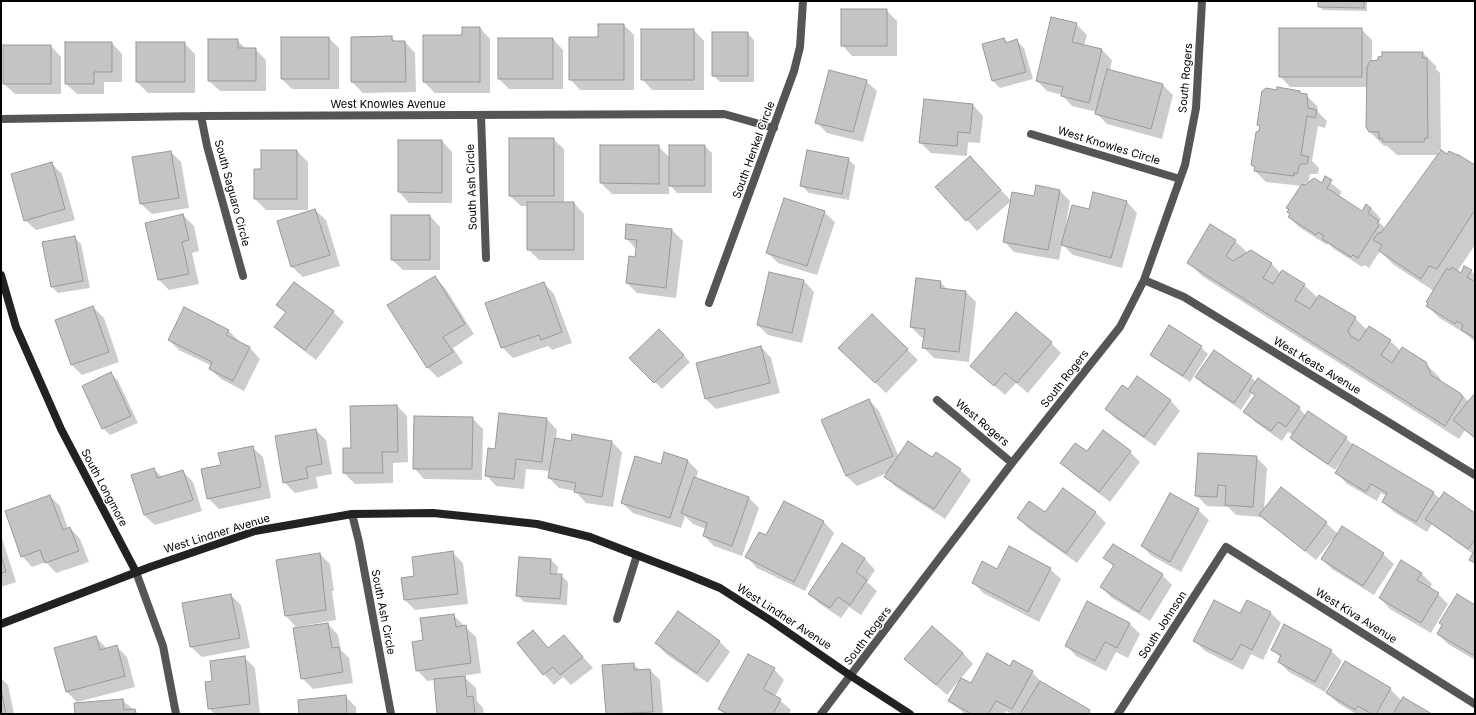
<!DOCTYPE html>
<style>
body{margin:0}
#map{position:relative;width:1476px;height:715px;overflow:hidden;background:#fff;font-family:Inter,sans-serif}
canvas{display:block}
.frame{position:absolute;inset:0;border:2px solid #000;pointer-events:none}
</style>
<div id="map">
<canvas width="1476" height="715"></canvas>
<div class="frame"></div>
</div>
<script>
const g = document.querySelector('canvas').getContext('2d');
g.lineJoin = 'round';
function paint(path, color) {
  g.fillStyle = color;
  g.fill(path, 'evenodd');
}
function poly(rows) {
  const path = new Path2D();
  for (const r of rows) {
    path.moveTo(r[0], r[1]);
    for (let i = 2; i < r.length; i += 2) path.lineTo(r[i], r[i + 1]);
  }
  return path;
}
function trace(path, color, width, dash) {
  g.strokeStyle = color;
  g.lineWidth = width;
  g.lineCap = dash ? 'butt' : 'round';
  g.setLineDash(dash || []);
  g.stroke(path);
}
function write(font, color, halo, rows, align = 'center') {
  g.font = font + ' Inter,sans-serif';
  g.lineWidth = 3;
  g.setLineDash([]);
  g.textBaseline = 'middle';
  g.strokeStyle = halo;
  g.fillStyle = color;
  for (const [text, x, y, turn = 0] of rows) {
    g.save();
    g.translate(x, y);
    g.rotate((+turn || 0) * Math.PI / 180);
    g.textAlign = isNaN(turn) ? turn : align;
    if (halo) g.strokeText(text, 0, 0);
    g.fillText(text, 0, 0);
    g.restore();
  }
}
paint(poly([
 [1319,1,1367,1,1367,11,1323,10,1319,6],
 [886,10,897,21,897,56,852,56,842,45],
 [1076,24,1087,35,1084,46,1102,50,1112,60,1110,71,1163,85,1173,95,1162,139,1107,124,1097,114,1097,112,1072,106,1062,95,1047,91,1037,81],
 [624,25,634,35,634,90,580,90,570,79,599,38],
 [480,28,490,39,490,93,435,93,424,82,424,36,463,36],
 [1361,29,1372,40,1372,62,1423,53,1436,66,1436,69,1440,73,1441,151,1438,151,1438,155,1397,155,1387,146,1384,146,1370,132,1367,87,1290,87,1280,76],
 [694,30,704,41,704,90,652,90,642,79],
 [747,33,754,40,754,82,720,82,713,75],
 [391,37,396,42,405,42,415,53,416,92,363,93,352,82,352,38],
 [329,38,339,48,339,89,292,89,282,79],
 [553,39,563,50,563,89,509,89,499,79],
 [1004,39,1008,43,1017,41,1024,48,1033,79,1000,88,993,81],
 [237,40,246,49,255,49,266,60,266,91,220,91,209,81],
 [112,43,122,54,122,82,104,82,104,94,77,94,66,84],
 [137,43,184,43,195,54,195,93,148,93,137,82],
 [51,46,61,57,61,94,15,94,4,84],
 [866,81,877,91,863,142,827,133,816,122],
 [1278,91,1299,92,1306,95,1317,106,1318,112,1327,121,1325,128,1318,126,1312,161,1319,168,1318,174,1310,174,1308,184,1305,183,1304,187,1322,184,1325,178,1342,192,1338,197,1363,212,1371,208,1381,219,1379,222,1386,229,1475,166,1475,245,1457,272,1461,274,1471,271,1475,275,1475,342,1466,334,1438,317,1428,306,1434,291,1394,265,1380,251,1369,268,1364,265,1362,267,1334,249,1328,243,1327,245,1299,227,1289,217,1291,214,1287,207,1302,186,1266,182,1255,171,1255,168,1252,165,1261,127,1258,125],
 [973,105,983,116,980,143,968,142,967,156,931,153,920,142],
 [553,139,564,149,564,203,574,203,584,214,584,260,539,260,528,249,528,206,521,206,510,196],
 [442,141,452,152,452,203,409,203,399,192],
 [601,146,658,146,670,158,705,146,712,153,712,193,677,193,669,184,669,194,612,194,601,183],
 [262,151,297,151,308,162,308,210,266,210,255,199,255,170,262,170],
 [171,152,181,162,189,208,152,214,141,204],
 [848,159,855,166,849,200,809,193,802,186],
 [52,164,62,174,75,220,36,230,25,220],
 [980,167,1011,201,977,231,967,220],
 [1060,191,1070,201,1065,230,1089,210,1127,202,1137,213,1122,268,1073,255,1062,244,1059,260,1014,252,1004,241,1035,197],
 [315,210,326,220,340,266,303,277,292,267],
 [824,212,835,222,817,275,778,263,767,252],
 [183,215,194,226,199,251,192,253,199,284,169,290,159,280,146,223],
 [430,216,440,227,440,270,403,270,392,260],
 [627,225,672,230,683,241,676,298,637,293,627,283,636,258,636,249,626,238],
 [74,237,81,244,90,288,58,293,51,286],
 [1235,241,1248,253,1251,251,1272,264,1281,274,1304,285,1318,298,1355,318,1367,330,1390,341,1401,351,1425,363,1439,377,1442,382,1460,393,1469,402,1475,394,1475,439,1465,430,1459,439,1202,276,1188,262],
 [435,277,445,288,474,334,453,348,463,363,438,378,428,368,389,305],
 [804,281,814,292,802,343,768,335,758,325],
 [940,282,948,290,966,292,976,302,969,362,934,358,923,347,925,338,921,337,911,327],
 [544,283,554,294,572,343,552,350,548,346,513,358,502,347],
 [278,305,333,312,344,322,316,360,286,337,275,327,286,313],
 [93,307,104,318,119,362,82,375,72,365],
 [228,330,239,341,238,342,250,348,260,359,244,391,221,379,210,369,212,366,179,350,169,340],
 [659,330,690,362,662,389,631,358],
 [1051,343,1061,353,1028,393,1016,383,1005,395,972,366],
 [761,347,771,358,780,393,716,409,706,399,697,363],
 [1201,347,1208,354,1190,382,1158,361,1151,354],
 [907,349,918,360,886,393,850,359],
 [1214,351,1257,382,1299,408,1306,416,1346,438,1354,446,1433,492,1440,499,1475,515,1475,564,1470,560,1473,554,1432,524,1427,532,1394,512,1383,502,1387,496,1381,493,1377,501,1347,484,1337,473,1345,459,1344,458,1335,470,1298,445,1291,438,1293,435,1288,432,1282,441,1255,422,1245,412,1256,396,1252,393,1241,410,1203,384,1196,377],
 [111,374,118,381,138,423,110,435,103,428],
 [1128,390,1170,400,1180,411,1155,446,1116,419,1106,409],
 [869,400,879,411,899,457,933,459,960,470,971,480,945,519,896,487,886,477,889,472,857,486,846,476],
 [397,406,407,416,408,462,393,463,393,483,355,484,344,473,344,449,352,448],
 [472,418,483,429,482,480,424,479,414,468],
 [547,419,557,430,556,439,572,443,612,442,622,452,613,507,586,503,575,491,559,488,549,478,550,471,526,469,524,489,496,486,486,475,496,450],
 [316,430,326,440,332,474,316,477,318,488,295,493,284,482],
 [252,447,263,457,271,498,219,509,208,498,222,466],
 [1130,452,1140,462,1110,502,1072,473,1061,463,1087,453],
 [1256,457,1267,468,1264,510,1281,488,1326,523,1338,534,1383,554,1394,564,1374,595,1332,569,1322,559,1333,541,1332,540,1316,560,1262,517,1236,515,1228,507,1207,506,1196,495],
 [688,461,698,471,696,479,749,498,759,508,742,556,714,546,704,536,706,529,693,524,685,516,681,528,633,513,622,503,661,465],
 [154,469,163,478,183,472,193,482,202,511,155,525,144,515],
 [50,496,60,506,68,529,70,528,80,539,89,562,56,573,46,562,32,567,22,556],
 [784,502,824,522,834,533,805,591,757,568,747,557,767,537],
 [1198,510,1209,520,1181,572,1152,556,1142,546],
 [1045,513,1096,513,1106,523,1077,563,1028,528,1018,518],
 [1,535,16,582,1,587],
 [842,545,865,559,875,570,867,582,877,591,861,615,849,607,841,618,820,604,809,594],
 [452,552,463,563,468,604,415,610,405,600,402,579,415,577],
 [320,554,330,564,334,591,332,591,336,620,296,627,286,616,277,560],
 [520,558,551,560,558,567,557,575,561,575,568,582,567,605,524,602,517,595],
 [1105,558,1162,575,1172,585,1150,621,1112,598,1101,587,1114,567],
 [1050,569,1061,579,1039,622,983,593,973,582,998,570],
 [1421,573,1432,584,1429,589,1438,594,1448,604,1431,633,1390,609,1380,598],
 [231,595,241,605,250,648,202,657,191,647],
 [1088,602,1130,624,1140,634,1128,658,1116,652,1106,671,1076,656,1066,645],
 [1475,606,1475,660,1448,644,1438,634],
 [1271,613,1281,623,1263,660,1251,654,1243,670,1205,651,1194,640,1240,614],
 [453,615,476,637,481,673,463,676,476,688,477,701,483,708,484,714,438,714,435,680,427,681,417,670,424,641],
 [328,624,338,635,341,650,349,658,353,683,313,689,302,678],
 [532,631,549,649,564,636,593,668,571,685,563,677,554,685,544,674],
 [96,637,107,649,116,646,127,657,135,687,77,702,67,692,55,649],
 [719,641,730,652,708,683,666,654,656,643],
 [1272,649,1331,651,1342,661,1325,692,1289,672,1279,662,1281,658],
 [963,653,973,664,947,695,906,659],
 [244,657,255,668,260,714,214,714,209,708,213,682],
 [1345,662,1390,689,1402,701,1430,714,1356,714,1338,703,1327,693],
 [633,664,640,670,650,670,660,680,663,714,607,714,603,666],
 [1011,667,1032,672,1042,683,1093,714,1013,714,1006,711,1004,714,965,714,949,701,971,684],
 [774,669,784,680,775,696,791,710,789,714,724,714,719,708],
 [1,678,8,685,14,714,1,714],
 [345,696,356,707,356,714,300,714],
 [122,700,139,714,76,714]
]), '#0003');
const building = poly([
 [1318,1,1364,1,1364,8,1318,7,1318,1],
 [841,9,887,9,887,46,841,46,841,9],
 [1051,17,1077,23,1072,42,1102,49,1089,103,1061,96,1063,87,1036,81,1051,17],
 [598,24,624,24,624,80,569,80,569,37,598,37,598,24],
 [462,27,480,27,480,82,423,82,423,35,462,35,462,27],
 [1279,28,1362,28,1362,77,1279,77,1279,28],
 [641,29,694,29,694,80,641,80,641,29],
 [712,32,748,32,748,76,712,76,712,32],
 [392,36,392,41,405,41,406,82,351,82,351,37,392,36],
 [281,37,329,37,329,79,281,79,281,37],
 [498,38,553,38,553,79,498,79,498,38],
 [1004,38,1006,43,1017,39,1026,72,992,81,982,44,1004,38],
 [208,39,238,39,238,48,256,48,256,81,208,81,208,39],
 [65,42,112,42,112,72,94,72,94,84,65,84,65,42],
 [136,42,185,42,185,82,136,82,136,42],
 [3,45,51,45,51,84,3,84,3,45],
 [1382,52,1423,52,1422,58,1427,58,1428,138,1425,138,1424,142,1383,142,1382,138,1379,139,1379,132,1369,132,1366,127,1367,67,1370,61,1378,60,1378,57,1382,56,1382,52],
 [1107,69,1163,84,1151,129,1095,114,1107,69],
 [829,70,867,80,853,132,815,123,829,70],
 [1277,87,1300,91,1300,93,1307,94,1308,108,1317,110,1315,118,1307,116,1301,155,1309,157,1307,164,1300,164,1297,174,1294,173,1294,176,1254,171,1255,167,1251,165,1256,132,1259,131,1260,126,1257,125,1262,91,1266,88,1277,90,1277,87],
 [924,99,973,104,970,133,958,132,957,146,919,143,924,99],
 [509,138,554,138,554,196,509,196,509,138],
 [398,140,442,140,442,193,398,192,398,140],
 [600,145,659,145,659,184,600,183,600,145],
 [669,145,705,145,705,186,669,186,669,145],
 [261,150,297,150,297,199,254,199,254,169,261,169,261,150],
 [807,150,849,158,842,194,800,186,807,150],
 [1441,150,1447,154,1449,151,1457,155,1457,154,1475,165,1475,210,1437,269,1429,266,1421,279,1379,251,1382,245,1373,240,1378,233,1381,233,1386,226,1441,150],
 [171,151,179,198,140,204,132,157,171,151],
 [970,156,1001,190,966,221,935,187,970,156],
 [52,162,65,209,24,221,11,174,52,162],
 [1325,176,1332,180,1327,188,1362,211,1366,204,1371,208,1368,213,1379,221,1377,223,1379,225,1358,258,1353,255,1351,257,1322,239,1324,236,1318,232,1316,235,1288,217,1290,214,1287,212,1289,209,1286,208,1302,184,1305,185,1314,178,1322,183,1325,176],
 [1036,185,1060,190,1048,250,1003,242,1012,192,1034,196,1036,185],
 [1093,192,1127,201,1111,258,1061,245,1072,205,1089,209,1093,192],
 [784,198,825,211,807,266,766,253,784,198],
 [527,202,574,202,574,250,527,250,527,202],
 [315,209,330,255,291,267,277,221,315,209],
 [183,214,189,240,182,242,189,274,158,280,145,223,183,214],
 [391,215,430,215,430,260,391,260,391,215],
 [626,224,672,229,666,288,626,283,629,256,635,257,637,240,625,239,626,224],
 [1210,224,1236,240,1226,256,1233,261,1251,250,1272,263,1263,278,1273,284,1282,270,1305,284,1295,300,1310,309,1319,295,1356,317,1348,331,1351,336,1359,341,1369,326,1391,340,1381,355,1392,363,1402,347,1426,362,1431,375,1460,393,1463,397,1445,426,1187,263,1210,224],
 [75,236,83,281,51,287,42,242,75,236],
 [1464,266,1472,270,1467,277,1475,282,1475,338,1461,330,1463,325,1457,321,1455,324,1426,306,1428,303,1426,302,1447,268,1450,270,1452,267,1461,273,1464,266],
 [769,272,804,280,792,333,757,325,769,272],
 [435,276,465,324,443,337,453,352,427,368,387,305,435,276],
 [916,278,941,281,940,288,966,291,959,352,922,348,925,329,910,327,916,278],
 [294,282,334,311,305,350,274,327,286,312,276,305,294,282],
 [544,282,562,332,541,340,539,335,501,348,485,303,544,282],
 [93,306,109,352,71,365,55,320,93,306],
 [184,307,229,330,226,335,250,347,233,381,209,369,212,362,168,340,184,307],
 [1016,312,1052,342,1017,383,1005,373,994,386,970,366,1016,312],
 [872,314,908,349,875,383,838,348,872,314],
 [1169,325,1202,346,1183,376,1150,355,1169,325],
 [659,329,684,355,654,383,629,358,659,329],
 [761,346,770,383,705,399,696,363,761,346],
 [1214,350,1252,376,1234,403,1195,377,1214,350],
 [111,372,131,416,102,429,82,386,111,372],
 [1137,376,1171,400,1144,437,1105,409,1122,385,1128,389,1137,376],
 [1258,378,1300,407,1286,427,1278,422,1271,431,1243,412,1255,395,1249,391,1258,378],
 [1475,393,1475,438,1453,420,1475,393],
 [869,399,893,456,846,476,821,420,869,399],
 [397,405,398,452,382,452,383,473,343,473,343,448,351,448,350,406,397,405],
 [1308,411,1347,437,1328,464,1290,438,1308,411],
 [499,413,547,418,542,462,516,459,514,479,485,476,488,448,495,449,499,413],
 [414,416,473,417,472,469,413,469,414,416],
 [316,429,322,464,306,467,308,478,283,483,275,436,316,429],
 [1103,430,1131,451,1099,492,1060,463,1075,443,1087,451,1103,430],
 [572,434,612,441,602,497,574,492,576,483,548,478,555,438,571,441,572,434],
 [908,441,932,457,936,452,961,469,934,509,884,477,908,441],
 [1353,444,1434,492,1416,522,1382,502,1387,493,1371,484,1366,492,1335,473,1353,444],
 [253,446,261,487,207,499,201,469,221,465,218,453,253,446],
 [664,452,688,460,670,518,621,503,635,456,661,464,664,452],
 [1198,453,1257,456,1253,507,1225,505,1226,486,1218,485,1217,497,1195,496,1198,453],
 [154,468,157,478,183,470,193,500,144,515,131,475,154,468],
 [694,477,749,497,732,546,703,536,707,523,681,513,694,477],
 [1281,487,1327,522,1305,551,1259,515,1281,487],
 [1063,488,1096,512,1066,553,1017,518,1029,501,1045,512,1063,488],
 [1444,492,1475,513,1475,539,1468,549,1425,519,1444,492],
 [1170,493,1199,509,1170,562,1141,546,1170,493],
 [50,495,63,530,70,527,79,551,45,563,40,550,21,557,5,511,50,495],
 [784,501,824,521,794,582,745,557,759,532,766,535,784,501],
 [1342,526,1384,553,1363,586,1321,559,1342,526],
 [842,543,865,558,856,572,867,580,850,605,838,597,830,608,808,594,842,543],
 [1113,544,1163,574,1139,612,1100,587,1114,565,1103,558,1113,544],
 [1009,546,1051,568,1028,612,972,583,982,561,997,569,1009,546],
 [1475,549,1475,563,1469,560,1475,549],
 [453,551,458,594,404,600,401,578,414,576,412,557,453,551],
 [320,553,326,610,285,616,276,560,320,553],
 [1,554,6,572,1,573,1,554],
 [519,557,551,559,550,574,562,574,560,599,516,596,519,557],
 [1401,560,1422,573,1417,580,1439,593,1421,623,1379,598,1401,560],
 [231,594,240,638,190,647,182,603,231,594],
 [1457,594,1475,605,1475,652,1473,655,1437,634,1442,625,1439,623,1457,594],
 [1214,600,1240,613,1247,600,1271,612,1252,650,1241,644,1232,660,1193,641,1214,600],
 [1087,601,1130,623,1117,648,1105,642,1095,661,1065,646,1087,601],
 [678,611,720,641,697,673,655,643,678,611],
 [454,614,456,627,466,625,471,663,416,671,412,642,423,640,420,618,454,614],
 [328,623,332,648,339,647,343,672,301,679,293,628,328,623],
 [1284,624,1332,650,1315,682,1278,662,1281,655,1271,650,1284,624],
 [932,626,963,653,936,685,904,659,932,626],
 [533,630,548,648,564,635,583,657,560,675,553,667,543,675,517,643,533,630],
 [96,636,100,650,117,645,125,676,66,692,54,648,96,636],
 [987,653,1010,666,1013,660,1033,671,1012,709,996,701,988,714,972,714,948,701,961,678,971,683,987,653],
 [748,654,775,668,763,689,781,699,773,714,728,714,718,709,748,654],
 [245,656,250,704,208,709,205,682,212,681,210,661,245,656],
 [1345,661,1391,688,1376,714,1372,714,1358,706,1355,710,1326,693,1345,661],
 [634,663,634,670,650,669,653,712,606,714,602,665,634,663],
 [465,676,467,697,473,696,475,714,437,714,434,679,465,676],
 [1040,681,1090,710,1088,714,1020,714,1040,681],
 [1,689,6,714,1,714,1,689],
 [346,695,347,714,299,714,298,700,346,695],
 [1403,697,1432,714,1393,714,1403,697],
 [123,699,124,710,135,709,136,714,75,714,74,703,123,699]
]);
paint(building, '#c4c4c4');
trace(building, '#999', 1);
trace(poly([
 [201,116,207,146,243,276],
 [481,116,486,258],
 [1,119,201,116,724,114,774,128],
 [1031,134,1180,179],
 [1144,280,1184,297,1475,475],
 [709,303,794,71,800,47,803,1],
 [937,400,1012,463],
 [352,514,359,542,391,714],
 [136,572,163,646,176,714],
 [617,619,637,555],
 [821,714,1012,463,1120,327,1144,280,1185,165,1196,108,1202,1],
 [1118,714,1226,547,1475,704]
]), '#555', 8);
trace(poly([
 [1,275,16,327,61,429,136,572],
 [1,624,150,567,255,531,352,514,433,513,482,518,537,524,590,537,686,574,720,588,770,620,851,676,910,714]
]), '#222', 8);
write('11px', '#000', '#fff', [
 ["South Rogers",1186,78,-85],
 ["West Knowles Avenue",388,105],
 ["West Knowles Circle",1109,146,17],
 ["South Henkel Circle",754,150,-70],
 ["South Ash Circle",472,187,-92],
 ["South Saguaro Circle",232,193,75],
 ["West Keats Avenue",1317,366,31],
 ["South Rogers",1065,379,-52],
 ["West Rogers",982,423,40],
 ["South Longmore",104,488,62],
 ["West Lindner Avenue",217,534,-17],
 ["South Ash Circle",383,612,79],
 ["West Kiva Avenue",1356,616,32],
 ["West Lindner Avenue",784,617,33],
 ["South Johnson",1163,625,-57],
 ["South Rogers",868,636,-53]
]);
</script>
